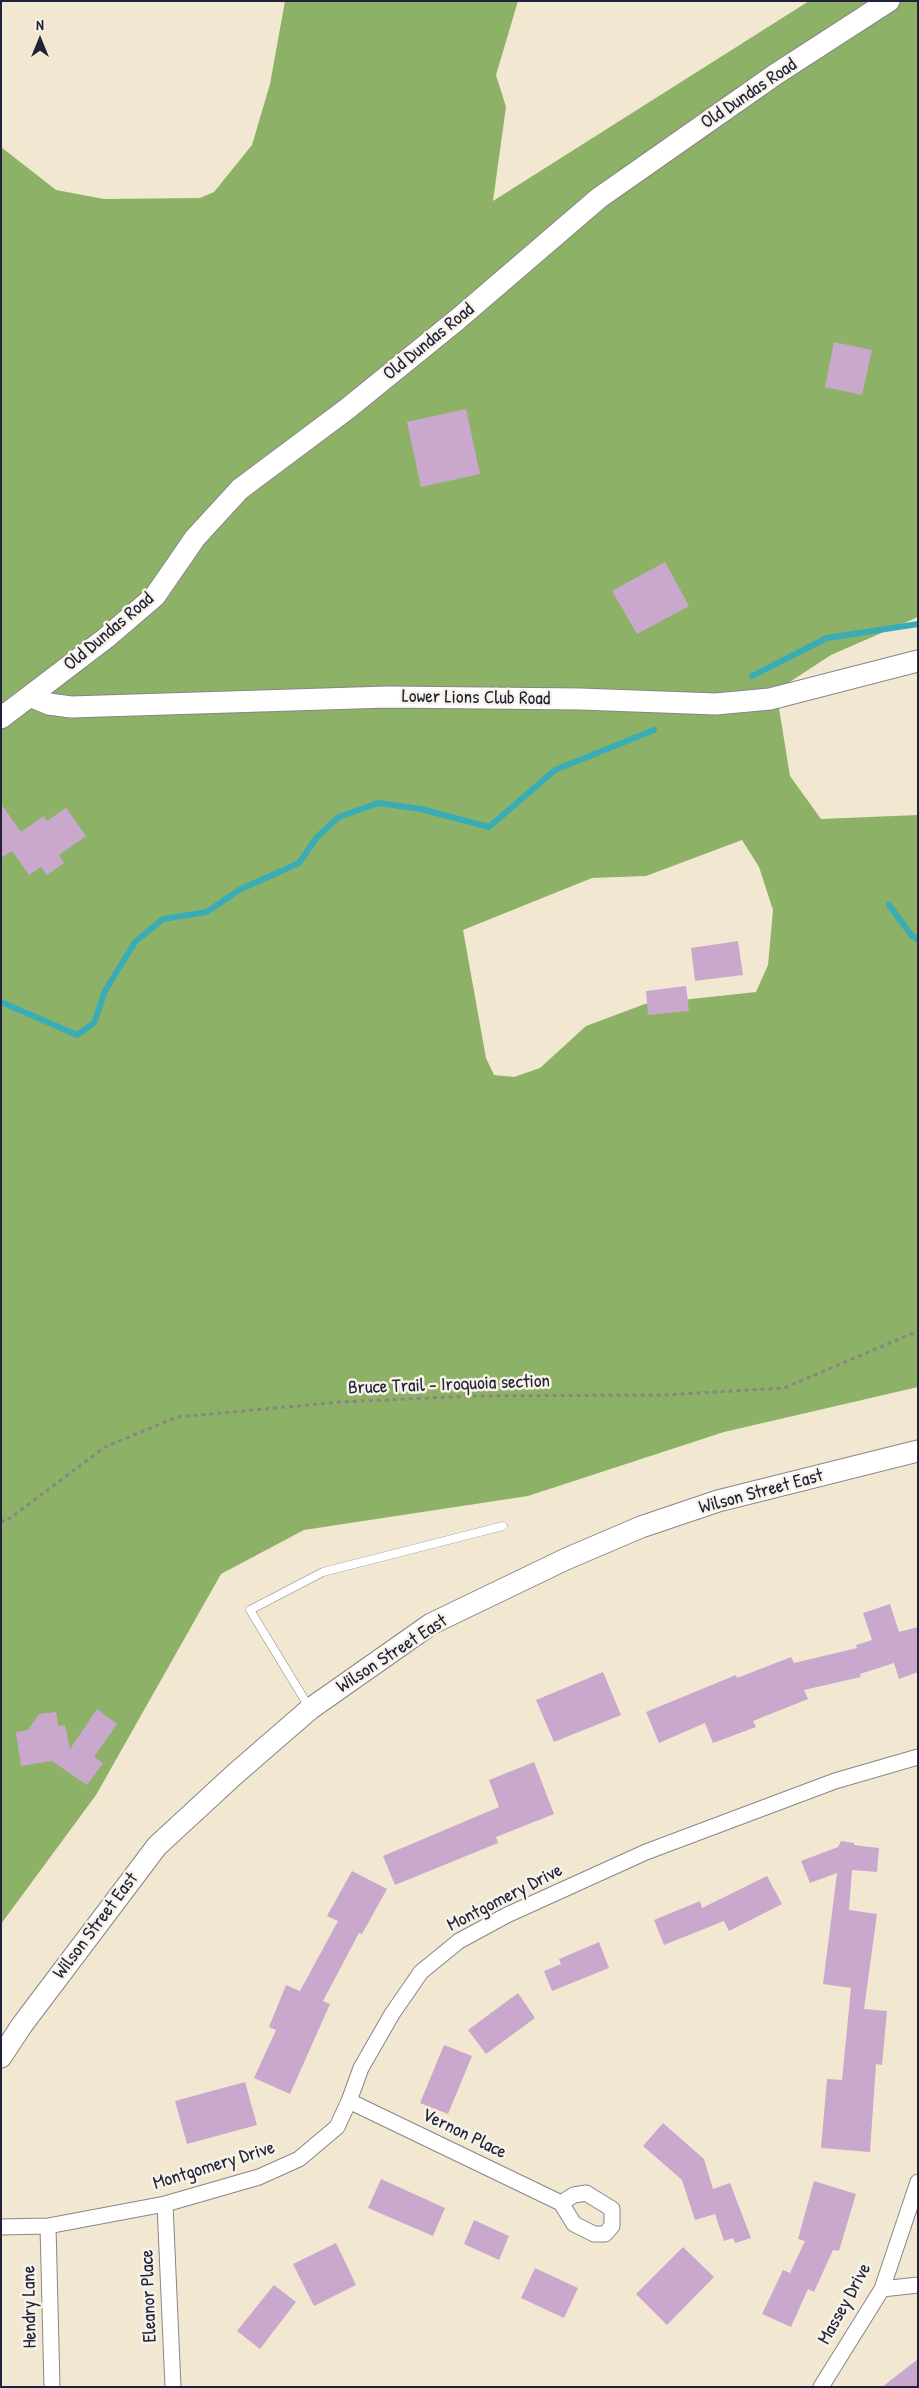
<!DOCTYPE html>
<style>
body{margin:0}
#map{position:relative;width:919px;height:2388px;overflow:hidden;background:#f2e8d1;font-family:"Patrick Hand",sans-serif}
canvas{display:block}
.frame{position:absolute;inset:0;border:2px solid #22223b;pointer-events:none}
.north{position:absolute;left:15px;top:15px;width:50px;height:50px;-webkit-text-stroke:4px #f7f3e8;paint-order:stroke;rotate:0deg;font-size:14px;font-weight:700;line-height:20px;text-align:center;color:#22223b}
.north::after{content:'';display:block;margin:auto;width:18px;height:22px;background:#22223b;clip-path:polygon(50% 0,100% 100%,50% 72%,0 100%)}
</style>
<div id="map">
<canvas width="919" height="2388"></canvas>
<div class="frame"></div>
<div class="north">N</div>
</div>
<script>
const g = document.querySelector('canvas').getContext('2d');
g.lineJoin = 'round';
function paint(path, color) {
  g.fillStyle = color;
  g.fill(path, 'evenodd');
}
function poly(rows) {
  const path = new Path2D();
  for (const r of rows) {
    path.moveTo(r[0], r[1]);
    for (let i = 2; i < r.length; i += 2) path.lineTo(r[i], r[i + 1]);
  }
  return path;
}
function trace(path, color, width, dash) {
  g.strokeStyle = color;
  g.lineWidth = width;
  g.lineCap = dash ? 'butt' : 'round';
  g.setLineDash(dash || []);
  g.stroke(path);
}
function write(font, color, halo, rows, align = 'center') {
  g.font = font + ' "Patrick Hand",sans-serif';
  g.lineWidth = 5;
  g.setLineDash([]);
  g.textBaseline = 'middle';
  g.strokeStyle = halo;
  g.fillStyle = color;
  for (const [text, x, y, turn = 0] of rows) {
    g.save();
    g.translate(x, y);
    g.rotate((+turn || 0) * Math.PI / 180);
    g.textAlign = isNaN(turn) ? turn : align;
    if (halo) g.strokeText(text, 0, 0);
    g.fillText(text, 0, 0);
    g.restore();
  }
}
paint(poly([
 [285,1,518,1,496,75,506,107,493,201,809,1,918,1,918,617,831,655,785,685,778,702,790,776,821,819,918,815,918,1387,724,1432,528,1496,304,1530,221,1574,96,1795,1,1924,1,147,56,190,104,199,200,198,214,192,252,145,270,84],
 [742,840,759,867,773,910,768,965,756,992,645,1004,586,1026,540,1068,514,1077,494,1075,486,1058,463,930,592,878,646,876]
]), '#8db267');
trace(poly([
 [752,676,827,638,918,624],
 [889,905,912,936,918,939],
 [1,1002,77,1035,94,1023,105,991,135,942,163,919,207,912,239,890,299,863,317,837,339,817,378,803,421,809,489,827,555,770,654,730]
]), '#3aacb5', 6);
paint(poly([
 [834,342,872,350,862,395,825,387],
 [466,409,480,474,421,487,407,422],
 [665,562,689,606,637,634,612,591],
 [1,804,21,832,44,816,47,821,66,808,86,836,59,855,64,863,47,875,41,867,29,875,12,851,1,858],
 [738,941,743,975,695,981,691,948],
 [686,986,689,1011,648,1015,646,991],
 [890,1604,899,1632,918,1627,918,1672,899,1679,894,1663,860,1674,861,1677,804,1690,808,1699,753,1721,756,1727,713,1743,705,1723,659,1743,646,1712,736,1675,737,1678,791,1657,794,1663,857,1648,856,1645,872,1640,863,1613],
 [603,1672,621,1715,554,1742,536,1700],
 [97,1709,117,1724,94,1757,103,1763,87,1785,52,1761,21,1766,16,1732,28,1730,39,1714,56,1712,58,1726,65,1725,70,1749],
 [534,1762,554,1814,496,1837,498,1843,395,1885,383,1856,499,1807,489,1780],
 [841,1841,854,1843,854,1845,879,1848,877,1872,852,1870,849,1910,877,1914,864,2009,887,2011,882,2065,876,2064,870,2152,821,2148,827,2079,842,2080,851,1988,823,1984,837,1873,810,1883,801,1861,838,1847],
 [352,1871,387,1889,362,1934,359,1933,323,2001,330,2004,290,2094,254,2078,276,2030,269,2027,286,1985,300,1991,338,1921,327,1916],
 [767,1876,782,1904,729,1931,724,1921,664,1945,654,1920,700,1901,702,1908],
 [599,1942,609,1968,552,1991,544,1971,561,1964,559,1959],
 [518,1993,535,2018,486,2054,468,2030],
 [444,2045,472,2056,448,2114,420,2103],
 [245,2082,257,2125,187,2144,175,2101],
 [663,2123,704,2159,713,2189,730,2183,751,2238,735,2243,733,2238,724,2241,715,2214,695,2220,682,2180,643,2146],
 [381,2179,445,2208,433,2236,368,2208],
 [814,2181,856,2194,839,2251,833,2250,814,2292,808,2289,791,2327,762,2314,783,2270,790,2273,805,2241,798,2239],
 [474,2220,509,2236,499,2260,464,2244],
 [336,2243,356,2285,314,2306,293,2264],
 [683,2247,714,2277,667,2325,636,2294],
 [535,2268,578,2288,564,2318,521,2298],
 [274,2285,296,2302,260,2349,237,2331],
 [918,2359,918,2387,882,2387]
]), '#caa8cd');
const lane = poly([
 [309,1707,250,1610,323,1572,503,1526]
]);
const street = poly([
 [349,2101,561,2203,574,2224,594,2234,605,2234,612,2226,612,2209,586,2193,574,2195,561,2203],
 [165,2204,173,2387],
 [48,2226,52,2387],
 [1,2227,48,2226,165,2204,259,2177,299,2159,337,2127,349,2101,361,2068,392,2014,421,1972,459,1941,507,1915,646,1852,835,1781,918,1757],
 [882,2289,918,2285],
 [821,2387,882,2289,918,2182]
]);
const secondary = poly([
 [30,696,49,704,71,707,387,697,580,699,716,704,770,699,918,661],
 [1,718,106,638,155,596,195,538,240,489,347,409,458,319,599,198,776,74,889,1],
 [1,2057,22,2025,157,1846,235,1774,310,1709,431,1624,566,1559,641,1527,718,1501,918,1451]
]);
trace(lane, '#8a8586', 9);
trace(street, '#8a8586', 17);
trace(secondary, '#8a8586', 23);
trace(poly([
 [1,1520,5,1522,105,1447,177,1417,341,1402,472,1396,663,1395,784,1388,918,1331]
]), '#8a8586', 3, [4, 4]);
trace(lane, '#fff', 8);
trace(street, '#fff', 15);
trace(secondary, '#fff', 21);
write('19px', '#22223b', '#f7f3e8', [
 ["Old Dundas Road",749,94,-34],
 ["Old Dundas Road",429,342,-39],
 ["Old Dundas Road",109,632,-40],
 ["Lower Lions Club Road",476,698,1],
 ["Bruce Trail - Iroquoia section",449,1385,-2],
 ["Wilson Street East",761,1492,-15],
 ["Wilson Street East",392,1654,-33],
 ["Montgomery Drive",505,1898,-27],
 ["Wilson Street East",96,1926,-53],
 ["Vernon Place",464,2134,26],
 ["Montgomery Drive",214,2166,-17],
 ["Eleanor Place",149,2296,-92],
 ["Massey Drive",845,2304,-61],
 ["Hendry Lane",30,2307,-91]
]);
</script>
